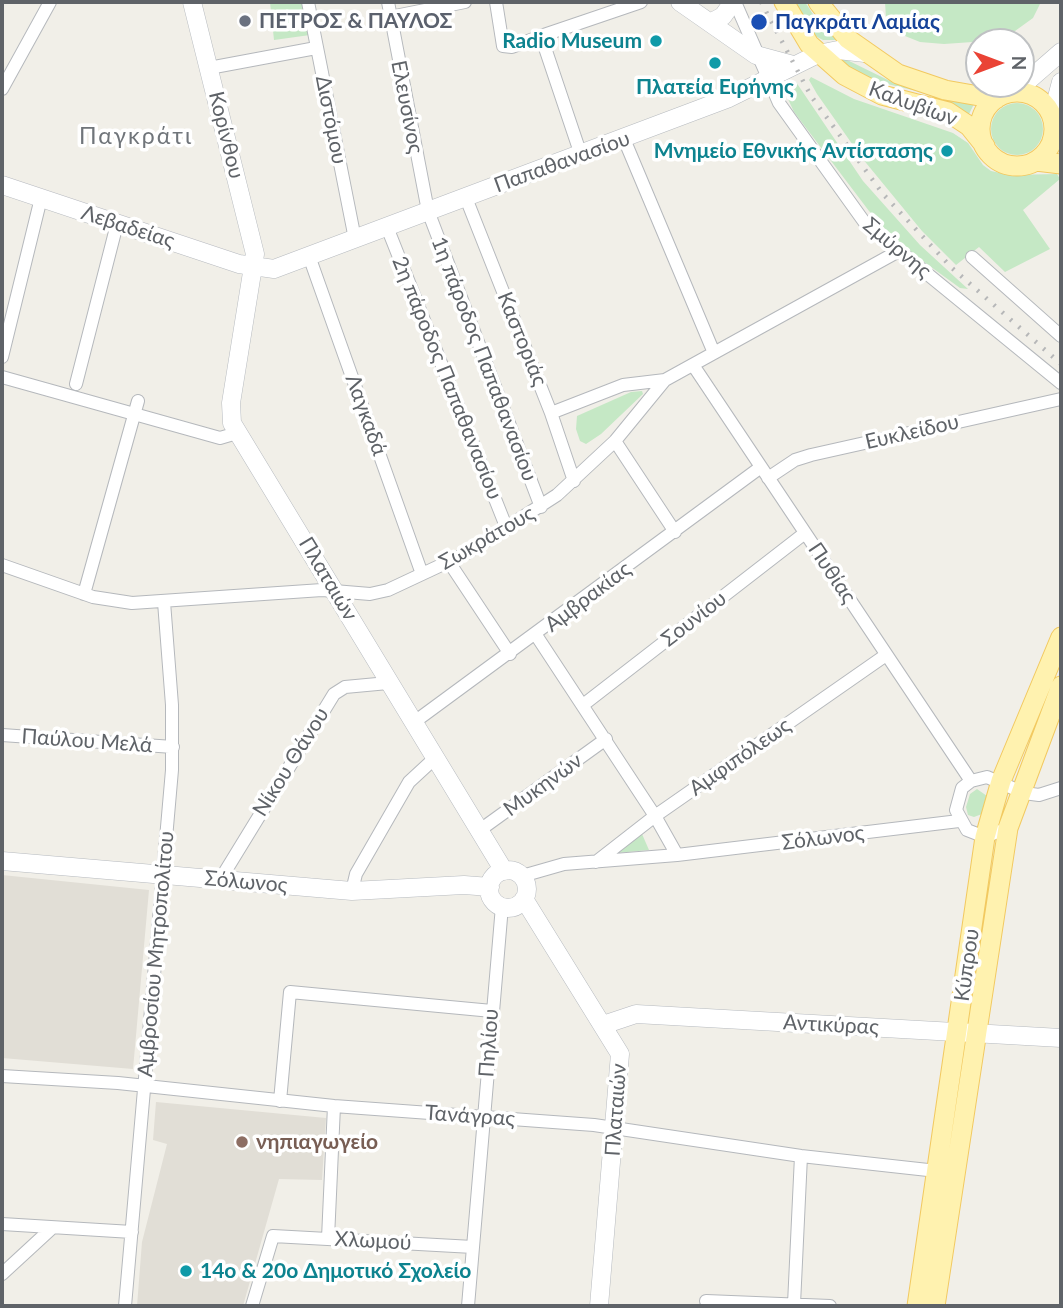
<!DOCTYPE html>
<meta charset="utf-8">
<style>
body{margin:0}
#map{position:relative;width:1063px;height:1308px;overflow:hidden;background:#f1efe8;font-family:Lato,sans-serif}
canvas{display:block}
.frame{position:absolute;inset:0;border:4px solid #5f6368;pointer-events:none}
.north{position:absolute;left:965px;top:28px;width:70px;height:70px;box-sizing:border-box;background:#fff;border:2px solid #bfc1c3;border-radius:50%;rotate:90deg;font-size:19px;font-weight:700;line-height:28px;text-align:center;color:#5f6368}
.north::after{content:'';display:block;margin:auto;width:24px;height:32px;background:#ea4335;clip-path:polygon(50% 0,100% 100%,50% 72%,0 100%)}
</style>
<div id="map">
<canvas width="1063" height="1308"></canvas>
<div class="frame"></div>
<div class="north">N</div>
</div>
<script>
const g = document.querySelector('canvas').getContext('2d');
g.lineJoin = 'round';
function paint(path, color) {
  g.fillStyle = color;
  g.fill(path, 'evenodd');
}
function poly(rows) {
  const path = new Path2D();
  for (const r of rows) {
    if (r.length === 3) {
      path.moveTo(r[0] + r[2], r[1]);
      path.arc(r[0], r[1], r[2], 0, 2 * Math.PI);
      continue;
    }
    path.moveTo(r[0], r[1]);
    for (let i = 2; i < r.length; i += 2) path.lineTo(r[i], r[i + 1]);
  }
  return path;
}
function trace(path, color, width, dash) {
  g.strokeStyle = color;
  g.lineWidth = width;
  g.lineCap = dash ? 'butt' : 'round';
  g.setLineDash(dash || []);
  g.stroke(path);
}
function write(font, color, halo, rows, align = 'center') {
  g.font = font + ' Lato,sans-serif';
  g.lineWidth = 7;
  g.setLineDash([]);
  g.textBaseline = 'middle';
  g.strokeStyle = halo;
  g.fillStyle = color;
  for (const [text, x, y, turn = 0] of rows) {
    g.save();
    g.translate(x, y);
    g.rotate((+turn || 0) * Math.PI / 180);
    g.textAlign = isNaN(turn) ? turn : align;
    if (halo) g.strokeText(text, 0, 0);
    g.fillText(text, 0, 0);
    g.restore();
  }
}
paint(poly([
 [2,875,149,890,133,1069,2,1058],
 [156,1102,326,1118,322,1180,279,1179,243,1306,137,1306,142,1242,167,1144,153,1140]
]), '#e1ded6');
paint(poly([
 [270,2,304,2,310,35,274,40],
 [792,2,805,2,820,25,838,40,823,40,815,36],
 [885,2,1041,2,1033,18,1015,31,987,41,944,44,920,42,900,34,886,18],
 [837,55,892,82,975,102,968,116,929,94,875,81,846,67],
 [811,77,854,99,953,133,968,143,983,165,991,171,1010,175,1057,174,1060,179,1023,210,1050,249,1005,272,979,247,956,265,922,231,862,158,817,94,809,80],
 [796,82,863,181,920,245,968,289,960,288,898,243,869,211,794,112,783,88],
 [1017,129,26],
 [642,391,643,394,601,434,586,444,580,441,576,429,577,416,631,392],
 [977,789,987,796,982,814,974,817,968,815,966,807,970,794],
 [642,834,649,850,617,853]
]), '#c5e8c5');
const street = poly([
 [308,2,355,239],
 [388,2,428,211,541,507],
 [496,2,503,46,512,47,541,36],
 [735,2,779,103,865,223,1061,383],
 [390,17,465,2],
 [209,68,316,48],
 [2,89,50,2],
 [624,139,714,353],
 [581,155,541,36,641,2],
 [466,198,551,413,574,481],
 [387,227,507,529],
 [309,256,422,574],
 [972,257,1061,336],
 [2,357,41,198],
 [693,365,971,781],
 [2,377,220,438,237,433],
 [76,384,117,224],
 [551,413,623,385,665,380],
 [615,441,675,532],
 [768,478,795,460,811,455,1061,399],
 [449,562,510,654],
 [2,565,93,597,132,603,322,590,370,594,388,590,467,553,557,495,615,441,665,380,897,252],
 [84,594,138,401],
 [536,635,655,816,677,855],
 [583,705,805,533],
 [413,723,761,467],
 [2,735,173,747],
 [1008,828,985,837,967,830,956,810,962,788,971,781,987,777,1024,793,1039,795,1061,788],
 [480,830,606,739],
 [596,862,655,816,886,655],
 [522,876,564,864,677,855,959,821],
 [220,880,334,694,345,687,388,683],
 [352,891,356,874,409,782,435,758],
 [2,1076,118,1083,334,1106,594,1125,801,1156,937,1171],
 [280,1101,290,992,492,1011],
 [2,1224,132,1232],
 [328,1238,334,1106],
 [2,1274,52,1228],
 [706,1301,830,1306],
 [794,1304,801,1156],
 [125,1306,172,770,172,705,164,602],
 [252,1306,273,1236,473,1247],
 [468,1306,502,906]
]);
const secondary = poly([
 [192,2,255,254,231,403,232,423,504,871],
 [680,2,756,55,793,65],
 [710,23,723,16,733,2],
 [1015,92,1061,52],
 [1052,116,1061,82],
 [2,185,239,264,274,269,729,98,818,54,838,50,865,53],
 [2,861,352,891,464,885,490,887],
 [508,889,19],
 [524,899,620,1054,599,1306],
 [603,1025,636,1014,1061,1038]
]);
const primary = poly([
 [784,2,809,44,844,75,882,95,948,112,969,126,985,146],
 [818,2,848,39,898,74,945,90,996,99],
 [1017,129,37],
 [1036,161,1061,164],
 [917,1306,985,837,1001,781,1061,637],
 [935,1306,1008,828,1061,686]
]);
trace(street, '#b5b8bc', 14);
trace(secondary, '#b6babf', 19);
trace(primary, '#f2c960', 21);
trace(street, '#fff', 12);
trace(secondary, '#fff', 18);
trace(primary, '#fff2af', 19);
trace(poly([
 [761,2,811,96,883,194,952,268,1061,364]
]), '#b6b7b8', 4.5, [2, 9]);
for (const [x, y, r, color] of [
 [245,21,7,"#6b7280"],
 [759,22,9,"#1a4fb4"],
 [656,41,7,"#0f9aa8"],
 [715,63,7,"#0f9aa8"],
 [947,151,7,"#0f9aa8"],
 [242,1142,7,"#8d6e63"],
 [186,1271,7,"#0f9aa8"]
]) {
  const dot = new Path2D();
  dot.arc(x, y, r, 0, 2 * Math.PI);
  g.fillStyle = color;
  g.fill(dot);
  trace(dot, '#fff', 2.5);
}
write('bold 21px', '#5b616d', '#fff', [
 ["ΠΕΤΡΟΣ & ΠΑΥΛΟΣ",259,21]
], 'left');
write('bold 21px', '#164399', '#fff', [
 ["Παγκράτι Λαμίας",775,22]
], 'left');
write('bold 21px', '#0d838f', '#fff', [
 ["Radio Museum",642,41],
 ["Πλατεία Ειρήνης",715,87,"center"],
 ["Μνημείο Εθνικής Αντίστασης",933,151],
 ["14ο & 20ο Δημοτικό Σχολείο",200,1271,"left"]
], 'right');
write('21px', '#5f6368', '#fff', [
 ["Καλυβίων",913,104,20],
 ["Ελευσίνος",407,107,79],
 ["Διστόμου",331,120,79],
 ["Κορίνθου",226,135,76],
 ["Παπαθανασίου",562,162,-20],
 ["Λεβαδείας",128,227,18],
 ["Σμύρνης",897,248,40],
 ["Καστοριάς",522,339,68],
 ["1η πάροδος Παπαθανασίου",484,359,69],
 ["2η πάροδος Παπαθανασίου",447,378,68],
 ["Λαγκαδά",366,415,70],
 ["Ευκλείδου",912,432,-13],
 ["Σωκράτους",487,538,-30],
 ["Πυθίας",832,573,56],
 ["Πλαταιών",328,579,59],
 ["Αμβρακίας",588,597,-37],
 ["Σουνίου",694,619,-38],
 ["Παύλου Μελά",87,741,4],
 ["Αμφιπόλεως",740,757,-35],
 ["Νίκου Θάνου",291,762,-58],
 ["Μυκηνών",543,785,-36],
 ["Σόλωνος",823,838,-7],
 ["Σόλωνος",246,882,5],
 ["Αμβροσίου Μητροπολίτου",156,954,-85],
 ["Κύπρου",967,965,-82],
 ["Αντικύρας",831,1025,3],
 ["Πηλίου",489,1043,-86],
 ["Πλαταιών",616,1110,-86],
 ["Τανάγρας",470,1116,4],
 ["Χλωμού",373,1241,3]
]);
write('bold 21px', '#785e54', '#fff', [
 ["νηπιαγωγείο",256,1142]
], 'left');
g.letterSpacing = '2px';
write('23px', '#70757a', '#fff', [
 ["Παγκράτι",136,137]
]);
g.letterSpacing = '0px';
</script>
